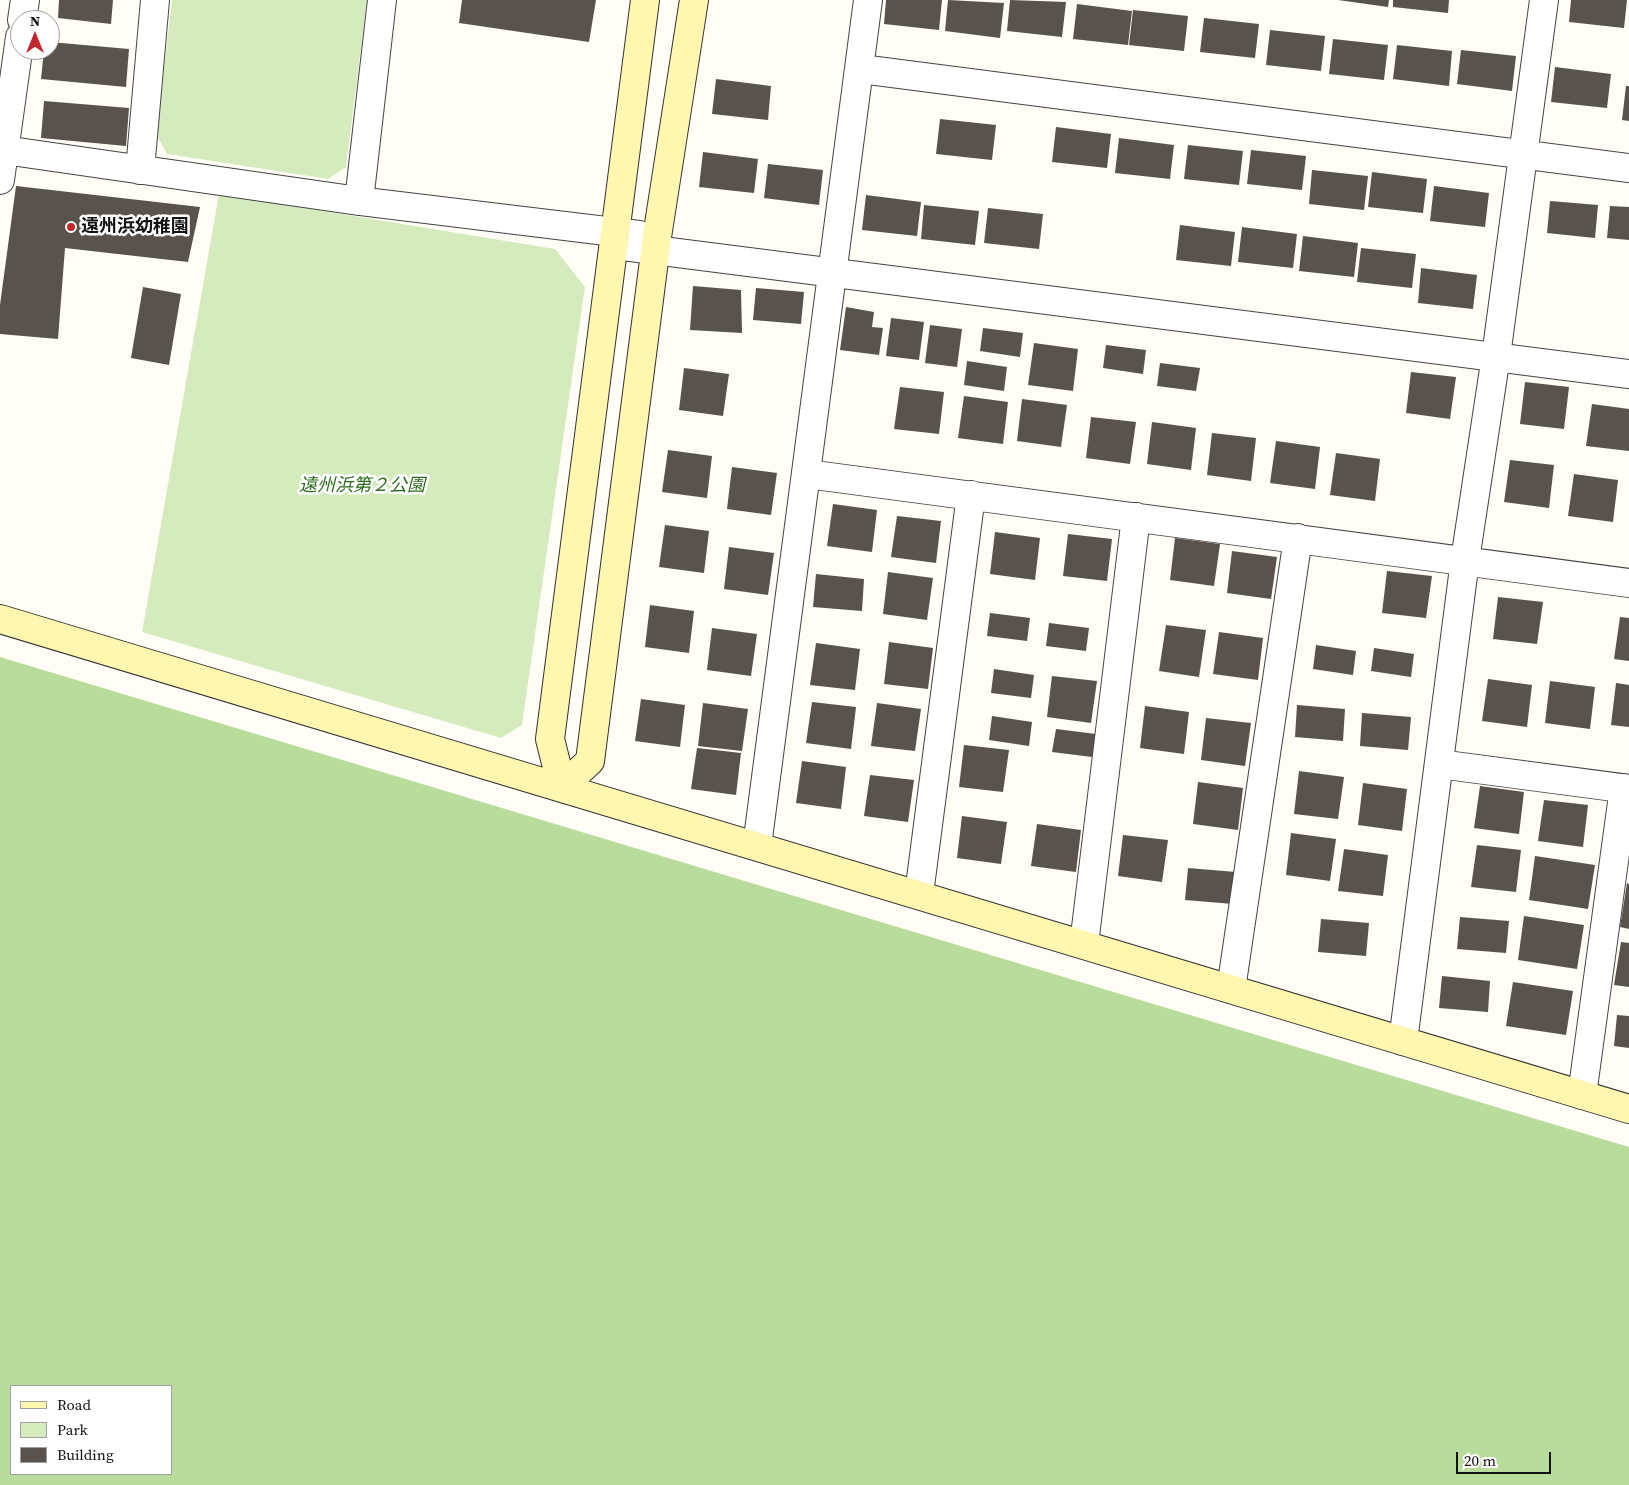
<!DOCTYPE html>
<meta charset="utf-8">
<style>
body{margin:0}
#map{position:relative;width:1629px;height:1485px;overflow:hidden;background:#fffdf5;font-family:"Source Serif 4",serif}
canvas{display:block}
.legend{position:absolute;left:10px;top:1385px;width:162px;height:90px;box-sizing:border-box;background:#fff;border:1px solid #a0a0a0;margin:0;padding:6px 9px;list-style:none;font-size:15px;color:#111}
.legend li{display:flex;align-items:center;gap:10px;height:25px}
.legend b{width:25px;border:1px solid #a0a0a0}
.north{position:absolute;left:10px;top:10px;width:50px;height:50px;box-sizing:border-box;background:#fff;border:1px solid #a0a0a0;border-radius:50%;rotate:0deg;font-size:14px;font-weight:700;line-height:20px;text-align:center;color:#111}
.north::after{content:'';display:block;margin:auto;width:18px;height:22px;background:#c4262e;clip-path:polygon(50% 0,100% 100%,50% 72%,0 100%)}
.scale{position:absolute;left:1456px;top:1452px;width:95px;height:22px;box-sizing:border-box;border:2px solid #111;border-top:0;padding-left:6px;font-size:15px;line-height:18px;white-space:nowrap;color:#111;-webkit-text-stroke:4px #fff;paint-order:stroke}
</style>
<div id="map">
<canvas width="1629" height="1485"></canvas>
<ul class="legend">
<li><b style="height:6px;background:#fff6b0"></b>Road</li>
<li><b style="height:14px;background:#d5ebbd"></b>Park</li>
<li><b style="height:14px;background:#5a524d"></b>Building</li>
</ul>
<div class="north">N</div>
<div class="scale">20 m</div>
</div>
<script>
const g = document.querySelector('canvas').getContext('2d');
g.lineJoin = 'round';
function paint(path, color) {
  g.fillStyle = color;
  g.fill(path, 'evenodd');
}
function poly(rows) {
  const path = new Path2D();
  for (const r of rows) {
    path.moveTo(r[0], r[1]);
    for (let i = 2; i < r.length; i += 2) path.lineTo(r[i], r[i + 1]);
  }
  return path;
}
function trace(path, color, width, dash) {
  g.strokeStyle = color;
  g.lineWidth = width;
  g.lineCap = dash ? 'butt' : 'round';
  g.setLineDash(dash || []);
  g.stroke(path);
}
function write(font, color, halo, rows, align = 'center') {
  g.font = font + ' "Source Serif 4","Noto Sans JP",serif';
  g.lineWidth = 5;
  g.setLineDash([]);
  g.textBaseline = 'middle';
  g.strokeStyle = halo;
  g.fillStyle = color;
  for (const [text, x, y, turn = 0] of rows) {
    g.save();
    g.translate(x, y);
    g.rotate((+turn || 0) * Math.PI / 180);
    g.textAlign = isNaN(turn) ? turn : align;
    if (halo) g.strokeText(text, 0, 0);
    g.fillText(text, 0, 0);
    g.restore();
  }
}
paint(poly([
 [172,0,367,0,346,167,328,179,167,154,156,134],
 [219,194,555,249,585,287,522,725,501,738,142,632]
]), '#d5ebbd');
paint(poly([
 [0,657,1629,1147,1629,1485,0,1485],
 [11,1386,171,1386,171,1474,11,1474]
]), '#b9dc9c');
paint(poly([
 [59,0,113,0,111,24,58,18],
 [462,0,596,0,589,42,459,23],
 [886,0,942,0,939,30,884,24],
 [948,0,1004,3,1000,38,945,31],
 [1010,0,1066,2,1062,37,1007,31],
 [1338,0,1389,0,1388,7],
 [1393,0,1449,0,1448,13,1393,7],
 [1571,0,1627,0,1624,28,1569,22],
 [1077,4,1132,11,1128,45,1073,39],
 [1133,10,1188,16,1184,51,1129,45],
 [1204,18,1259,24,1255,58,1200,52],
 [1270,30,1325,36,1321,71,1266,65],
 [1333,39,1388,45,1384,80,1329,74],
 [50,42,129,49,126,87,41,79,44,50,50,50],
 [1397,45,1452,51,1449,86,1393,79],
 [1461,50,1516,56,1512,91,1457,84],
 [1555,67,1611,74,1607,108,1551,102],
 [716,79,771,86,768,120,712,114],
 [1626,86,1629,86,1629,121,1622,120],
 [44,101,129,108,126,146,41,138],
 [940,119,996,125,992,160,936,154],
 [1056,127,1111,134,1107,168,1052,162],
 [1119,138,1174,145,1170,179,1115,173],
 [1188,145,1243,151,1239,185,1184,179],
 [1251,150,1306,156,1302,190,1247,184],
 [703,152,758,159,754,193,699,187],
 [768,164,823,170,819,205,764,198],
 [1312,170,1368,176,1364,210,1309,204],
 [1372,172,1427,179,1423,213,1368,207],
 [16,186,200,207,188,262,65,248,58,339,0,334,0,305],
 [1434,186,1489,193,1485,227,1430,221],
 [866,195,921,202,917,236,862,230],
 [1550,201,1598,205,1595,238,1547,233],
 [924,205,979,211,975,245,921,239],
 [1610,206,1629,207,1629,240,1607,238],
 [988,208,1043,214,1039,249,984,243],
 [1180,225,1235,232,1231,266,1176,260],
 [1242,227,1297,234,1293,268,1238,262],
 [1303,236,1358,243,1354,277,1299,271],
 [1361,248,1416,254,1412,288,1357,282],
 [1421,268,1477,275,1473,309,1418,303],
 [693,286,741,290,742,333,690,330],
 [143,287,181,294,169,365,131,358],
 [756,288,804,292,801,324,753,320],
 [846,307,874,312,872,327,883,328,879,355,840,350],
 [891,318,924,322,919,360,886,356],
 [930,325,962,329,957,367,925,363],
 [983,328,1023,333,1020,357,980,351],
 [1034,343,1078,349,1073,391,1028,385],
 [1106,345,1146,350,1143,374,1103,368],
 [967,361,1007,367,1004,391,964,385],
 [1160,363,1200,368,1196,391,1157,386],
 [684,368,729,374,723,416,679,410],
 [1411,372,1456,377,1450,419,1406,413],
 [1525,382,1569,387,1564,429,1520,424],
 [900,387,944,392,939,434,894,429],
 [964,396,1008,402,1003,444,958,438],
 [1022,399,1067,405,1061,447,1017,441],
 [1592,404,1629,409,1629,451,1586,446],
 [1091,417,1136,422,1130,464,1086,458],
 [1152,422,1196,428,1191,470,1147,464],
 [1212,433,1256,438,1251,481,1207,475],
 [1276,441,1320,447,1315,489,1270,483],
 [668,450,712,456,707,498,662,492],
 [1336,453,1380,459,1375,501,1330,495],
 [1510,460,1554,465,1549,508,1504,502],
 [732,467,777,473,771,515,727,509],
 [1574,474,1618,480,1613,522,1568,516],
 [833,504,877,510,872,552,827,546],
 [897,516,941,521,936,563,891,557],
 [665,525,709,531,704,573,659,567],
 [995,532,1040,538,1035,580,990,574],
 [1068,534,1112,539,1107,581,1063,576],
 [1175,538,1220,544,1214,586,1170,580],
 [729,547,774,553,768,595,724,589],
 [1232,551,1277,557,1271,599,1227,593],
 [1387,571,1432,576,1426,618,1382,613],
 [888,572,933,578,927,620,883,614],
 [816,574,864,579,862,611,813,607],
 [1498,597,1543,602,1537,644,1493,639],
 [650,605,694,611,689,653,645,647],
 [990,613,1030,618,1027,641,987,636],
 [1620,617,1629,618,1629,661,1614,659],
 [1049,623,1089,628,1086,651,1046,646],
 [1166,625,1206,630,1199,677,1159,671],
 [712,628,757,634,751,676,707,670],
 [1219,632,1263,638,1258,680,1213,674],
 [889,642,933,648,928,689,884,684],
 [816,643,860,649,855,690,810,685],
 [1316,645,1356,651,1353,675,1313,669],
 [1374,648,1414,654,1411,677,1371,671],
 [994,669,1034,675,1031,698,991,693],
 [1052,676,1097,681,1091,723,1047,717],
 [1488,679,1532,685,1527,727,1482,721],
 [1550,681,1595,687,1590,729,1545,723],
 [1616,683,1629,685,1629,727,1611,725],
 [641,699,685,705,680,747,635,741],
 [812,702,856,707,851,749,806,743],
 [703,703,748,709,742,751,698,746],
 [877,703,921,709,915,751,871,746],
 [1297,705,1345,709,1343,741,1295,737],
 [1145,706,1189,712,1184,754,1140,748],
 [1362,713,1411,717,1408,750,1360,746],
 [992,716,1032,722,1029,746,989,740],
 [1206,718,1251,723,1245,766,1201,760],
 [1056,729,1096,734,1092,757,1052,752],
 [964,745,1009,750,1003,792,959,787],
 [697,748,741,753,736,795,691,789],
 [802,761,846,767,841,809,796,803],
 [1299,771,1344,777,1338,819,1294,814],
 [870,775,914,780,908,822,864,816],
 [1198,782,1243,788,1238,830,1193,824],
 [1363,783,1407,789,1402,831,1358,825],
 [1480,786,1524,792,1519,834,1474,828],
 [1544,800,1588,805,1583,847,1538,841],
 [962,816,1007,822,1001,864,957,858],
 [1037,824,1081,830,1076,872,1031,866],
 [1291,833,1336,839,1330,881,1286,875],
 [1123,835,1168,840,1162,882,1118,876],
 [1477,845,1521,850,1516,892,1471,887],
 [1344,849,1388,855,1383,896,1338,891],
 [1535,856,1595,865,1588,909,1529,900],
 [1188,868,1236,872,1233,904,1185,900],
 [1627,883,1629,884,1629,929,1620,927],
 [1524,916,1584,925,1577,969,1518,960],
 [1460,917,1509,921,1506,953,1457,949],
 [1321,919,1369,923,1366,956,1318,952],
 [1621,942,1629,943,1629,987,1614,985],
 [1442,976,1490,981,1488,1012,1439,1008],
 [1513,982,1573,991,1566,1035,1506,1026],
 [1617,1015,1629,1016,1629,1048,1614,1046]
]), '#5a524d');
const street = poly([
 [22,20,25,0],
 [861,69,1629,168],
 [4,150,359,201,639,235],
 [140,170,155,0],
 [0,180,20,37],
 [359,201,382,0],
 [615,245,1629,374],
 [807,474,1629,583],
 [1439,764,1629,789],
 [757,846,868,0],
 [919,894,971,495],
 [1084,944,1136,517],
 [1231,989,1298,538],
 [1403,1041,1465,560,1496,356,1544,0],
 [1582,1095,1624,788]
]);
const secondary = poly([
 [645,0,550,739,562,787,590,761,657,237,694,0],
 [0,619,1629,1109]
]);
trace(street, '#444', 30);
trace(secondary, '#333', 30);
trace(street, '#fff', 28);
trace(secondary, '#fff6b0', 28);
for (const [x, y, r, color] of [
 [71,227,5,"#c4262e"]
]) {
  const dot = new Path2D();
  dot.arc(x, y, r, 0, 2 * Math.PI);
  g.fillStyle = color;
  g.fill(dot);
  trace(dot, '#fff', 2);
}
write('bold 18px', '#111', '#fff', [
 ["遠州浜幼稚園",81,227]
], 'left');
write('italic 18px', '#2f6b1f', '#fff', [
 ["遠州浜第２公園",362,486]
]);
</script>
